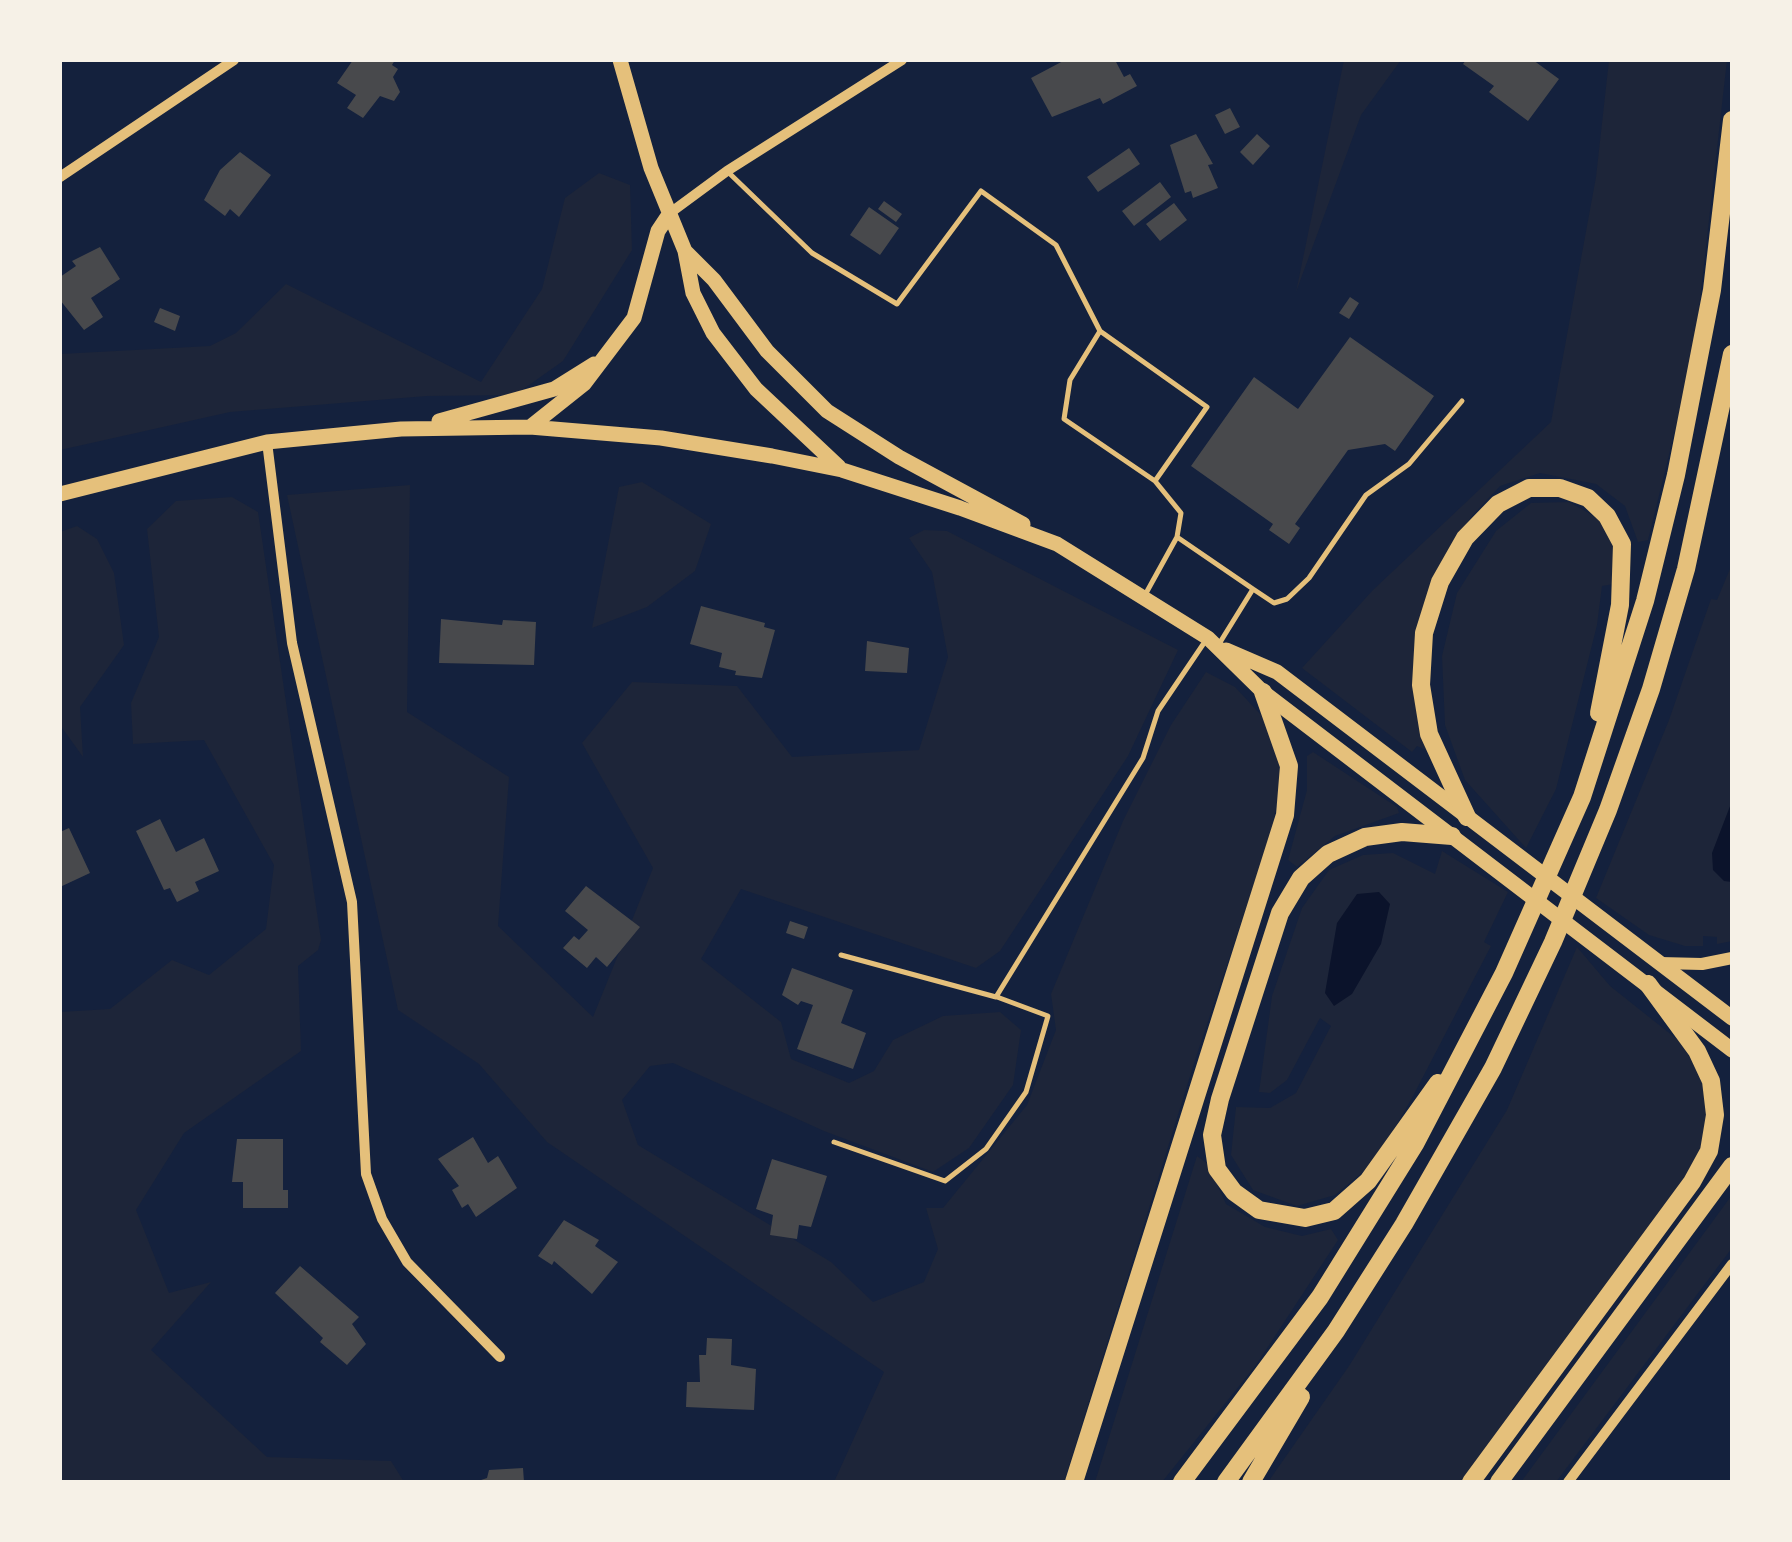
<!DOCTYPE html>
<style>
body{margin:0}
#map{position:relative;width:1792px;height:1542px;overflow:hidden;background:#14213d;font-family:Spectral,serif}
canvas{display:block}
.frame{position:absolute;inset:0;border:62px solid #f6f1e7;pointer-events:none}
</style>
<div id="map">
<canvas width="1792" height="1542"></canvas>
<div class="frame"></div>
</div>
<script>
const g = document.querySelector('canvas').getContext('2d');
g.lineJoin = 'round';
function paint(path, color) {
  g.fillStyle = color;
  g.fill(path, 'evenodd');
}
function poly(rows) {
  const path = new Path2D();
  for (const r of rows) {
    path.moveTo(r[0], r[1]);
    for (let i = 2; i < r.length; i += 2) path.lineTo(r[i], r[i + 1]);
  }
  return path;
}
function trace(path, color, width, dash) {
  g.strokeStyle = color;
  g.lineWidth = width;
  g.lineCap = dash ? 'butt' : 'round';
  g.setLineDash(dash || []);
  g.stroke(path);
}
paint(poly([
 [1344,60,1401,60,1361,115,1296,292],
 [1609,60,1727,60,1694,353,1648,540,1638,542,1625,506,1596,484,1540,473,1500,486,1471,517,1431,587,1416,627,1413,680,1426,750,1417,746,1412,752,1302,668,1373,590,1551,422,1596,177],
 [599,173,630,185,632,250,563,361,515,395,427,396,230,412,60,450,60,354,210,346,236,333,286,284,481,382,542,289,565,198],
 [642,482,711,524,695,571,647,607,592,628,619,487],
 [410,485,407,712,509,777,498,926,593,1017,653,868,582,743,632,682,737,686,792,757,919,750,948,657,932,572,909,538,924,530,947,531,1178,650,1128,756,1000,951,976,968,741,889,701,959,781,1022,791,1059,849,1083,874,1071,893,1040,943,1016,1000,1012,1021,1030,1013,1085,969,1148,933,1172,824,1131,673,1063,650,1066,622,1100,638,1145,831,1262,873,1302,924,1282,938,1249,926,1208,943,1208,1027,1105,1056,1030,1051,994,1123,821,1171,725,1206,672,1235,687,1261,715,1277,747,1281,782,1271,834,1195,1060,1064,1482,834,1482,884,1372,547,1142,479,1064,398,1010,287,495],
 [232,497,258,512,321,940,318,950,298,966,301,1051,184,1133,136,1210,169,1293,211,1282,151,1350,267,1457,391,1461,404,1482,60,1482,60,1012,110,1009,172,960,209,975,266,929,274,865,204,740,133,744,131,703,159,637,147,529,176,501],
 [1569,502,1601,520,1615,548,1614,584,1602,586,1597,625,1556,789,1526,848,1465,780,1445,725,1442,656,1457,593,1496,531,1531,503],
 [77,526,97,539,114,573,124,645,80,707,83,757,60,725,60,532],
 [1732,564,1732,941,1717,944,1717,937,1703,936,1703,946,1685,946,1649,935,1596,898,1669,720,1711,599,1717,600],
 [1313,752,1397,807,1399,813,1335,836,1297,867,1288,860,1307,790,1307,756],
 [1442,851,1508,892,1484,942,1491,946,1412,1098,1375,1162,1335,1195,1297,1206,1253,1190,1231,1155,1236,1107,1270,1108,1296,1093,1331,1026,1320,1018,1287,1080,1270,1093,1259,1092,1272,996,1302,908,1329,870,1363,855,1393,853,1435,874],
 [1577,947,1610,986,1678,1040,1700,1072,1707,1110,1701,1149,1675,1193,1462,1482,1268,1482,1349,1366,1507,1110],
 [1197,1156,1208,1164,1226,1204,1265,1227,1302,1236,1331,1229,1338,1240,1256,1365,1162,1482,1095,1482],
 [1732,1195,1732,1248,1556,1482,1521,1482]
]), '#1d2539');
paint(poly([
 [1732,801,1732,882,1724,881,1713,870,1712,853],
 [1379,892,1390,904,1381,944,1352,994,1334,1006,1325,993,1337,923,1357,894]
]), '#0b132b');
paint(poly([
 [353,60,395,60,392,65,398,69,393,77,400,92,394,101,380,96,363,118,347,108,356,95,337,83],
 [1065,60,1115,60,1124,77,1130,74,1137,86,1103,104,1100,98,1052,117,1031,78],
 [1466,60,1533,60,1559,79,1528,121,1489,92,1494,86,1463,64],
 [1230,108,1240,127,1225,134,1215,115],
 [1196,134,1213,164,1208,165,1218,188,1193,198,1191,191,1185,193,1170,145],
 [1257,134,1270,146,1253,165,1240,152],
 [1129,148,1140,164,1098,192,1087,177],
 [240,152,271,175,239,217,230,209,225,216,204,200,220,170],
 [1160,182,1171,197,1134,226,1122,211],
 [884,201,902,214,896,222,878,209],
 [1174,203,1187,220,1160,241,1146,224],
 [869,207,899,228,880,255,850,235],
 [100,247,120,279,91,298,103,317,84,330,60,300,60,277,76,266,72,261],
 [1350,297,1359,303,1349,319,1339,313],
 [160,308,180,316,175,331,154,322],
 [1350,337,1434,396,1395,451,1385,444,1348,450,1295,524,1300,528,1289,544,1269,530,1273,524,1191,466,1254,377,1298,409],
 [701,606,765,623,764,627,775,630,762,678,735,675,736,671,719,667,722,653,690,644],
 [441,619,502,625,503,620,536,622,534,665,439,663],
 [867,641,909,648,907,673,865,671],
 [160,819,176,852,204,838,219,871,195,882,199,891,177,902,170,888,164,890,136,831],
 [69,828,90,873,60,887,60,832],
 [586,886,640,927,607,967,596,957,587,968,563,948,574,936,579,940,588,930,565,911],
 [790,921,808,927,804,939,786,933],
 [792,968,853,990,841,1023,866,1033,853,1069,797,1049,813,1005,801,1001,798,1005,782,995],
 [473,1137,488,1163,498,1156,517,1188,476,1217,468,1204,462,1208,452,1190,459,1186,438,1159],
 [237,1139,283,1139,283,1190,288,1190,288,1208,243,1208,243,1182,232,1182],
 [772,1159,827,1176,811,1227,799,1225,797,1239,770,1235,773,1215,756,1209],
 [564,1220,599,1240,595,1246,618,1262,592,1294,554,1261,552,1265,538,1256],
 [300,1266,359,1317,352,1324,366,1344,347,1365,320,1342,323,1338,275,1293],
 [707,1338,732,1339,731,1365,756,1369,754,1410,686,1407,687,1382,700,1382,699,1355,706,1355],
 [523,1468,524,1482,475,1482,487,1478,489,1470]
]), '#48494c');
trace(poly([
 [727,171,812,253,897,304,981,191,1056,245,1100,331,1070,380,1064,419,1155,481,1181,513,1177,537,1145,595],
 [1100,331,1207,407,1155,481],
 [1177,537,1253,589,1219,644],
 [1253,589,1274,603,1287,599,1309,578,1366,495,1409,464,1462,401],
 [841,955,996,997,1143,758,1158,711,1206,640],
 [834,1142,945,1181,986,1149,1026,1092,1048,1016,997,997]
]), '#e5c07b', 5);
trace(poly([
 [60,177,234,60],
 [670,213,727,171,902,60],
 [267,442,292,643,352,902,366,1174,382,1219,407,1262,500,1357],
 [1568,1482,1732,1264]
]), '#e5c07b', 10);
trace(poly([
 [1660,963,1702,964,1732,958]
]), '#e5c07b', 12);
trace(poly([
 [620,60,651,168,685,251,693,293,713,333,756,389,839,467],
 [685,251,714,280,767,351,827,411,899,457,1023,524],
 [439,421,554,389,594,364],
 [530,427,584,384,634,318,658,231,670,213],
 [60,494,267,442,401,429,530,427,661,438,772,456,842,470,960,508,1057,544,1208,638,1263,692,1732,1050],
 [1226,650,1277,672,1732,1018]
]), '#e5c07b', 15);
trace(poly([
 [1467,817,1429,734,1421,685,1424,633,1440,582,1465,538,1498,504,1529,488,1560,488,1588,498,1607,516,1622,544,1620,605,1599,713],
 [1438,1083,1368,1181,1334,1211,1305,1218,1259,1210,1234,1192,1217,1169,1212,1135,1220,1099,1280,913,1301,878,1328,854,1365,837,1402,832,1452,836],
 [1074,1482,1285,815,1289,766,1263,692],
 [1182,1482,1320,1297,1415,1144,1504,973,1582,797,1645,601,1676,475,1712,290,1732,120],
 [1226,1482,1336,1331,1404,1224,1493,1068,1553,942,1608,810,1651,689,1686,569,1732,354],
 [1251,1482,1301,1397],
 [1471,1482,1692,1182,1709,1151,1715,1115,1711,1081,1697,1051,1648,984],
 [1499,1482,1732,1166]
]), '#e5c07b', 18);
</script>
